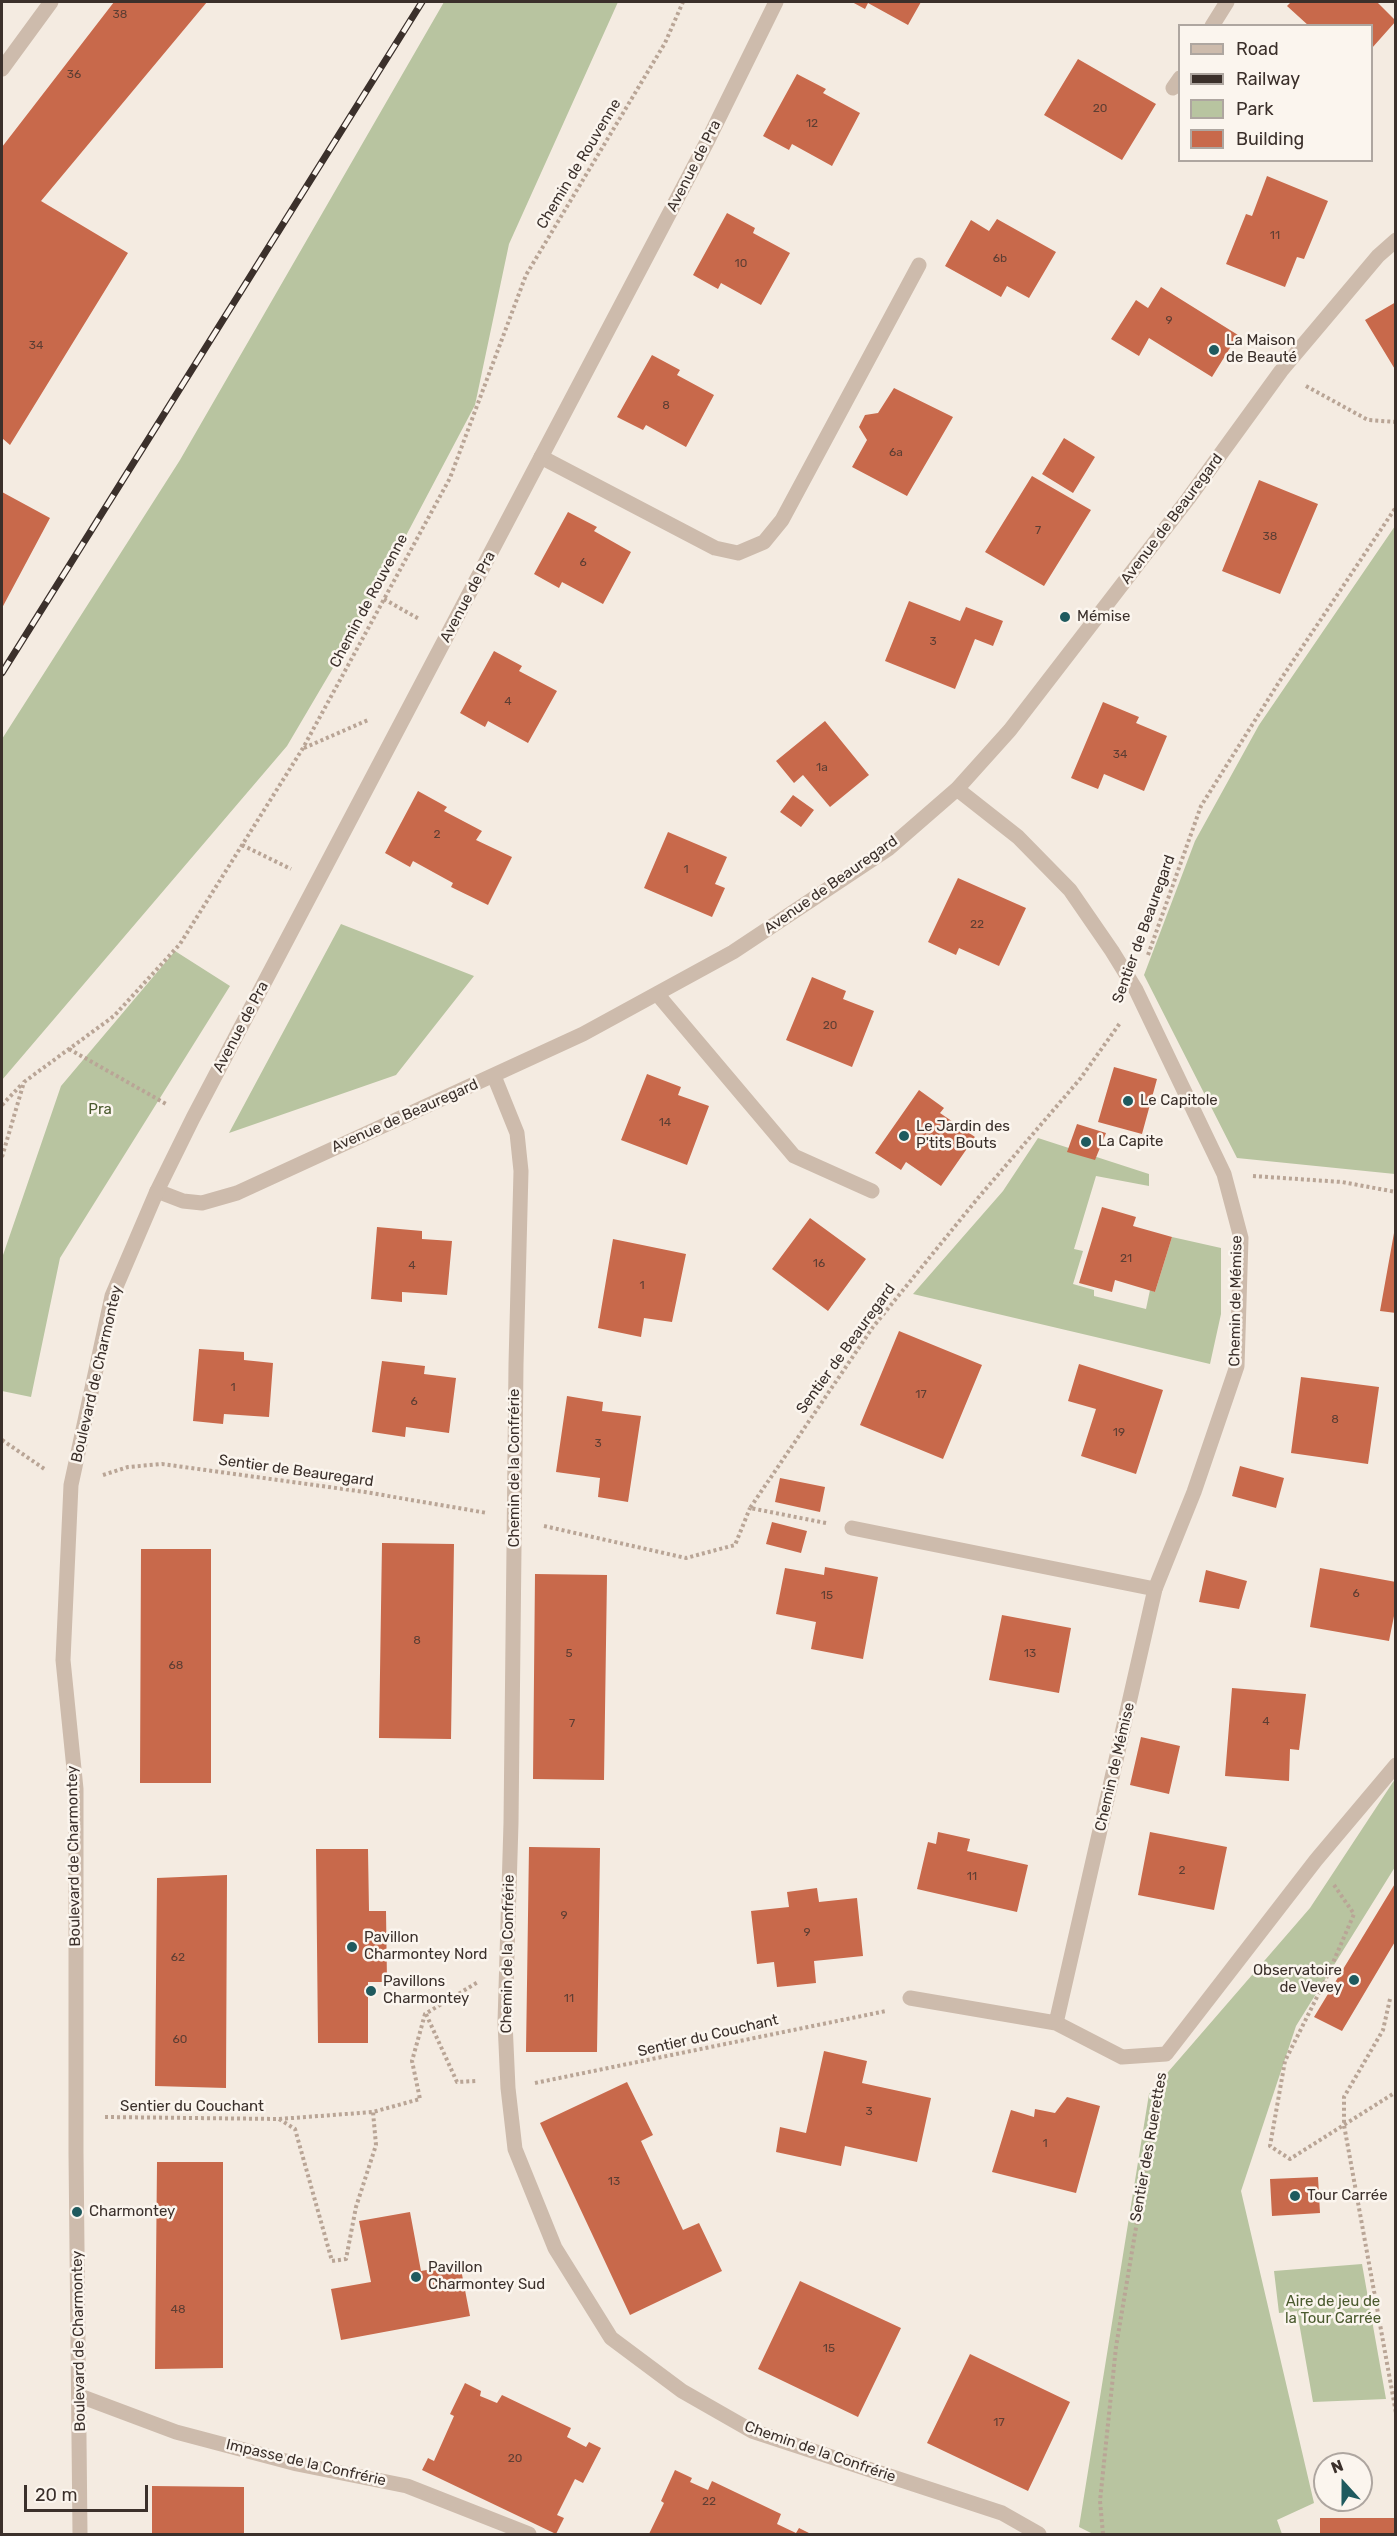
<!DOCTYPE html>
<meta charset="utf-8">
<style>
body{margin:0}
#map{position:relative;width:1397px;height:2536px;overflow:hidden;background:#f4ebe1;font-family:Rubik,sans-serif}
canvas{display:block}
.frame{position:absolute;inset:0;border:3px solid #3b302b;pointer-events:none}
.legend{position:absolute;left:1178px;top:24px;width:195px;height:138px;box-sizing:border-box;background:#fbf5ee;border:2px solid #aea6a0;margin:0;padding:8px 10px;list-style:none;font-size:18px;color:#3b302b}
.legend li{display:flex;align-items:center;gap:12px;height:30px}
.legend b{width:30px;border:2px solid #aea6a0}
.north{position:absolute;left:1313px;top:2452px;width:60px;height:60px;box-sizing:border-box;background:#fbf5ee;border:2px solid #aea6a0;border-radius:50%;rotate:339deg;font-size:16px;font-weight:700;line-height:24px;text-align:center;color:#3b302b}
.north::after{content:'';display:block;margin:auto;width:21px;height:27px;background:#1f5a5e;clip-path:polygon(50% 0,100% 100%,50% 72%,0 100%)}
.scale{position:absolute;left:24px;top:2485px;width:124px;height:27px;box-sizing:border-box;border:3px solid #3b302b;border-top:0;padding-left:8px;font-size:18px;line-height:21px;white-space:nowrap;color:#3b302b;-webkit-text-stroke:4px #fbf5ee;paint-order:stroke}
</style>
<div id="map">
<canvas width="1397" height="2536"></canvas>
<div class="frame"></div>
<ul class="legend">
<li><b style="height:8px;background:#cdbbac"></b>Road</li>
<li><b style="height:8px;background:#3b302b"></b>Railway</li>
<li><b style="height:16px;background:#b8c4a0"></b>Park</li>
<li><b style="height:16px;background:#c8694b"></b>Building</li>
</ul>
<div class="north">N</div>
<div class="scale">20 m</div>
</div>
<script>
const g = document.querySelector('canvas').getContext('2d');
g.lineJoin = 'round';
function paint(path, color) {
  g.fillStyle = color;
  g.fill(path, 'evenodd');
}
function poly(rows) {
  const path = new Path2D();
  for (const r of rows) {
    path.moveTo(r[0], r[1]);
    for (let i = 2; i < r.length; i += 2) path.lineTo(r[i], r[i + 1]);
  }
  return path;
}
function trace(path, color, width, dash) {
  g.strokeStyle = color;
  g.lineWidth = width;
  g.lineCap = dash ? 'butt' : 'round';
  g.setLineDash(dash || []);
  g.stroke(path);
}
function write(font, color, halo, rows, align = 'center') {
  g.font = font + ' Rubik,sans-serif';
  g.lineWidth = 5;
  g.setLineDash([]);
  g.textBaseline = 'middle';
  g.strokeStyle = halo;
  g.fillStyle = color;
  for (const [text, x, y, turn = 0] of rows) {
    g.save();
    g.translate(x, y);
    g.rotate((+turn || 0) * Math.PI / 180);
    g.textAlign = isNaN(turn) ? turn : align;
    if (halo) g.strokeText(text, 0, 0);
    g.fillText(text, 0, 0);
    g.restore();
  }
}
paint(poly([
 [444,2,618,2,509,244,475,405,363,617,287,746,2,1080,2,739,180,460],
 [1395,526,1395,1174,1237,1158,1144,975,1195,841,1259,725],
 [341,924,474,976,396,1075,229,1133],
 [175,951,230,986,60,1258,31,1397,2,1391,2,1258,61,1086],
 [1038,1138,1149,1174,1149,1186,1096,1176,1074,1249,1083,1251,1073,1284,1094,1290,1094,1296,1146,1309,1150,1290,1155,1292,1172,1237,1221,1248,1221,1314,1210,1364,913,1294,1003,1191],
 [1395,1779,1395,1867,1296,2026,1241,2191,1314,2503,1277,2520,1282,2534,1093,2534,1079,2527,1149,2094,1310,1908],
 [1362,2264,1386,2399,1313,2402,1297,2311,1279,2313,1274,2271]
]), '#b8c4a0');
paint(poly([
 [114,2,207,2,41,201,128,253,10,445,2,438,2,147],
 [852,2,921,2,908,25,868,3,865,9],
 [1291,2,1377,2,1396,21,1372,48,1372,26,1309,26,1287,6],
 [1078,59,1156,104,1122,160,1044,115],
 [797,74,826,89,823,93,860,113,832,166,792,144,789,150,763,136],
 [1267,176,1328,201,1304,259,1297,257,1285,287,1226,264,1246,214,1252,216],
 [727,213,755,228,753,233,790,253,761,305,721,283,718,289,693,275],
 [997,219,1056,252,1029,298,1007,286,1001,297,945,266,971,220,989,231],
 [1161,287,1238,335,1212,377,1149,338,1139,356,1111,339,1136,300,1148,308],
 [1396,302,1396,371,1365,320],
 [652,355,680,370,677,375,714,395,686,447,646,425,643,430,617,417],
 [894,388,953,417,907,496,852,467,867,440,859,427,865,415,878,413],
 [1064,438,1095,457,1073,493,1042,474],
 [1032,476,1091,510,1044,586,985,552],
 [1259,480,1318,504,1280,594,1222,571],
 [2,492,50,518,2,608],
 [568,512,597,527,594,531,631,552,603,604,562,582,559,588,534,574],
 [909,601,960,621,966,607,1003,621,993,646,975,639,955,689,885,661],
 [494,651,522,666,519,671,557,691,528,743,488,721,485,727,460,713],
 [1103,702,1139,717,1136,723,1167,736,1144,791,1104,774,1098,789,1071,778],
 [825,721,869,775,830,807,803,775,794,783,776,761],
 [418,791,447,807,444,811,482,831,476,840,512,857,488,905,451,887,453,883,413,861,410,867,385,853],
 [793,795,814,810,801,827,780,812],
 [668,832,727,857,715,884,725,888,712,917,644,888],
 [958,878,1026,908,999,966,959,948,956,955,928,942],
 [812,977,846,991,843,999,874,1011,852,1067,786,1040],
 [1114,1067,1157,1079,1142,1134,1098,1122],
 [647,1074,681,1087,678,1095,709,1106,687,1165,621,1140],
 [919,1090,944,1108,940,1113,975,1137,941,1186,906,1162,901,1170,875,1153],
 [1077,1124,1106,1133,1095,1160,1067,1152],
 [1102,1207,1136,1217,1133,1226,1172,1237,1155,1292,1115,1280,1112,1292,1079,1283],
 [810,1218,866,1259,828,1311,772,1269],
 [377,1227,422,1231,422,1239,452,1241,447,1295,402,1292,402,1302,371,1299],
 [1394,1233,1396,1234,1396,1313,1380,1311],
 [613,1239,686,1254,672,1322,644,1318,641,1337,598,1328],
 [899,1331,982,1365,943,1459,860,1425],
 [199,1349,244,1352,244,1360,273,1363,269,1417,224,1414,223,1424,193,1421],
 [382,1361,425,1366,424,1374,456,1378,449,1433,406,1427,405,1437,372,1432],
 [1079,1364,1163,1390,1136,1474,1081,1456,1096,1409,1068,1401],
 [1301,1377,1379,1387,1368,1464,1291,1453],
 [567,1396,603,1402,602,1411,641,1416,628,1502,598,1497,600,1478,556,1472],
 [1240,1466,1284,1478,1276,1508,1232,1496],
 [780,1478,825,1487,820,1512,775,1502],
 [772,1522,807,1531,801,1553,766,1544],
 [382,1543,454,1544,451,1739,379,1738],
 [141,1549,211,1549,211,1783,140,1783],
 [825,1567,878,1577,863,1659,811,1649,816,1622,776,1614,785,1568,824,1575],
 [1320,1568,1396,1582,1396,1606,1389,1641,1310,1627],
 [1206,1570,1247,1581,1239,1609,1199,1602],
 [535,1574,607,1575,604,1780,533,1779],
 [1002,1615,1071,1628,1059,1693,989,1680],
 [1232,1688,1306,1694,1299,1750,1290,1749,1289,1781,1225,1776],
 [1141,1737,1180,1746,1169,1794,1130,1785],
 [938,1832,970,1839,967,1851,1028,1865,1017,1912,917,1889,928,1842,936,1844],
 [1150,1832,1227,1847,1214,1910,1138,1895],
 [529,1847,600,1848,597,2052,526,2052],
 [316,1849,368,1849,369,1911,386,1911,387,1982,368,1982,368,2043,318,2043],
 [227,1875,226,2088,155,2086,157,1878],
 [1396,1882,1396,1940,1342,2031,1314,2017],
 [817,1888,819,1902,857,1898,863,1956,814,1961,816,1983,777,1987,774,1962,757,1964,751,1911,789,1907,787,1892],
 [824,2051,867,2061,862,2083,931,2098,917,2162,845,2146,841,2166,776,2152,780,2127,806,2133],
 [627,2082,653,2135,641,2141,683,2230,699,2223,722,2271,630,2315,540,2123],
 [1067,2097,1100,2106,1076,2193,992,2172,1011,2110,1034,2117,1035,2109,1055,2113],
 [157,2162,223,2162,223,2368,155,2369],
 [1318,2177,1320,2213,1272,2216,1270,2179],
 [410,2212,421,2271,460,2264,470,2316,341,2340,331,2289,371,2282,359,2221],
 [800,2281,901,2328,858,2417,758,2369],
 [970,2354,1070,2402,1028,2491,927,2443],
 [465,2383,481,2391,480,2396,497,2403,502,2395,571,2428,567,2437,586,2447,589,2442,601,2448,583,2483,575,2479,557,2515,564,2518,556,2534,422,2470,428,2458,434,2461,454,2416,450,2414],
 [675,2470,692,2478,690,2482,708,2490,712,2481,781,2514,777,2524,796,2533,799,2528,811,2534,649,2534,664,2503,661,2501],
 [152,2486,244,2487,244,2534,152,2534],
 [1320,2518,1396,2518,1396,2534,1320,2534]
]), '#c8694b');
trace(poly([
 [1306,386,1368,420,1396,422],
 [384,599,419,619],
 [304,748,368,720],
 [242,845,291,869],
 [1148,955,1201,806,1281,679,1396,507],
 [69,1049,168,1105],
 [2,1105,22,1084],
 [2,1157,24,1082,114,1016,180,944,303,748,450,478,526,275,665,43,683,2],
 [1253,1176,1342,1182,1396,1192],
 [2,1440,46,1470],
 [103,1475,128,1467,162,1464,365,1492,487,1513],
 [826,1523,750,1508,873,1327,978,1198,1080,1079,1120,1023],
 [544,1526,686,1558,735,1545,750,1508],
 [1334,1885,1354,1914,1325,1981,1285,2061,1270,2146,1290,2159,1396,2092],
 [1390,1999,1383,2030,1344,2097,1344,2125,1396,2413],
 [426,2014,457,2082,476,2081],
 [535,2083,886,2011],
 [105,2117,279,2119,295,2129,332,2261,346,2259,356,2207,376,2145,373,2112],
 [279,2119,373,2112,420,2099,412,2061,425,2014,478,1982],
 [1103,2534,1100,2501,1116,2347,1160,2084]
]), '#b9a596', 4, [3, 3]);
trace(poly([
 [1212,26,1227,2],
 [1173,88,1180,78],
 [541,457,715,548,738,553,764,542,782,520,919,265],
 [658,995,794,1156,872,1191],
 [852,1528,1155,1589]
]), '#cdbbac', 15);
trace(poly([
 [957,789,1018,837,1070,890,1112,951,1136,990,1224,1174,1241,1238,1237,1366,1194,1492,1155,1589,1056,2023],
 [494,1076,517,1133,521,1171,516,1364,511,1823,505,2022,508,2088,515,2149,555,2248,611,2338,682,2391,752,2431,1002,2513,1039,2534],
 [157,1191,183,1201,202,1203,237,1193,583,1034,733,952,888,849,957,789,1010,730,1188,499,1281,371,1378,256,1396,240],
 [910,1998,1056,2023,1122,2057,1166,2054,1316,1860,1396,1765],
 [80,2396,176,2432,297,2464,407,2486,529,2534]
]), '#cdbbac', 15);
trace(poly([
 [2,69,51,2],
 [80,2534,76,2153,76,1789,63,1660,71,1485,112,1296,157,1191,193,1118,708,140,776,2]
]), '#cdbbac', 15);
const rail = poly([
 [2,673,422,2]
]);
trace(rail, '#3b302b', 7);
trace(rail, '#fbf5ee', 4.5, [14]);
for (const [x, y, r, color] of [
 [1214,350,6,"#1f5a5e"],
 [1065,617,6,"#1f5a5e"],
 [1128,1101,6,"#1f5a5e"],
 [904,1136,6,"#1f5a5e"],
 [1086,1142,6,"#1f5a5e"],
 [352,1947,6,"#1f5a5e"],
 [1354,1980,6,"#1f5a5e"],
 [371,1991,6,"#1f5a5e"],
 [1295,2196,6,"#1f5a5e"],
 [77,2212,6,"#1f5a5e"],
 [416,2277,6,"#1f5a5e"]
]) {
  const dot = new Path2D();
  dot.arc(x, y, r, 0, 2 * Math.PI);
  g.fillStyle = color;
  g.fill(dot);
  trace(dot, '#fbf5ee', 2);
}
write('12px', '#5e3e33', null, [
 ["38",120,15],
 ["36",74,75],
 ["20",1100,109],
 ["12",812,124],
 ["11",1275,236],
 ["6b",1000,259],
 ["10",741,264],
 ["9",1169,321],
 ["34",36,346],
 ["8",666,406],
 ["6a",896,453],
 ["7",1038,531],
 ["38",1270,537],
 ["6",583,563],
 ["3",933,642],
 ["4",508,702],
 ["34",1120,755],
 ["1a",822,768],
 ["2",437,835],
 ["1",686,870],
 ["22",977,925],
 ["20",830,1026],
 ["14",665,1123],
 ["21",1126,1259],
 ["16",819,1264],
 ["4",412,1266],
 ["1",642,1286],
 ["1",233,1388],
 ["17",921,1395],
 ["6",414,1402],
 ["8",1335,1420],
 ["19",1119,1433],
 ["3",598,1444],
 ["6",1356,1594],
 ["15",827,1596],
 ["8",417,1641],
 ["5",569,1654],
 ["13",1030,1654],
 ["68",176,1666],
 ["4",1266,1722],
 ["7",572,1724],
 ["2",1182,1871],
 ["11",972,1877],
 ["9",564,1916],
 ["9",807,1933],
 ["62",178,1958],
 ["11",569,1999],
 ["60",180,2040],
 ["3",869,2112],
 ["1",1045,2144],
 ["13",614,2182],
 ["48",178,2310],
 ["15",829,2349],
 ["17",999,2423],
 ["20",515,2459],
 ["22",709,2502]
]);
write('15px', '#3b302b', '#fbf5ee', [
 ["Chemin de Rouvenne",579,164,-59],
 ["Avenue de Pra",694,166,-63],
 ["Avenue de Beauregard",1172,519,-53],
 ["Avenue de Pra",468,597,-62],
 ["Chemin de Rouvenne",369,601,-62],
 ["Avenue de Beauregard",831,885,-35],
 ["Sentier de Beauregard",1144,929,-70],
 ["Avenue de Pra",241,1027,-62],
 ["Avenue de Beauregard",405,1116,-24],
 ["Chemin de Mémise",1236,1301,-89],
 ["Sentier de Beauregard",846,1349,-54],
 ["Boulevard de Charmontey",97,1374,-77],
 ["Chemin de la Confrérie",515,1468,-90],
 ["Sentier de Beauregard",296,1471,8],
 ["Chemin de Mémise",1115,1767,-77],
 ["Boulevard de Charmontey",74,1856,-91],
 ["Chemin de la Confrérie",508,1954,-89],
 ["Sentier du Couchant",708,2036,-13],
 ["Sentier du Couchant",192,2107],
 ["Sentier des Ruerettes",1149,2147,-80],
 ["Boulevard de Charmontey",79,2341,-91],
 ["Chemin de la Confrérie",820,2452,19],
 ["Impasse de la Confrérie",306,2463,13]
]);
write('15px', '#3b302b', '#fbf5ee', [
 ["La Maison",1226,341],
 ["de Beauté",1226,358],
 ["Mémise",1077,617],
 ["Le Capitole",1140,1101],
 ["Le Jardin des",916,1127],
 ["P'tits Bouts",916,1144],
 ["La Capite",1098,1142],
 ["Pavillon",364,1938],
 ["Charmontey Nord",364,1955],
 ["Observatoire",1342,1971,"right"],
 ["de Vevey",1342,1988,"right"],
 ["Pavillons",383,1982],
 ["Charmontey",383,1999],
 ["Tour Carrée",1307,2196],
 ["Charmontey",89,2212],
 ["Pavillon",428,2268],
 ["Charmontey Sud",428,2285]
], 'left');
write('15px', '#4a5a2e', '#fbf5ee', [
 ["Pra",100,1110],
 ["Aire de jeu de",1333,2302],
 ["la Tour Carrée",1333,2319]
]);
</script>
